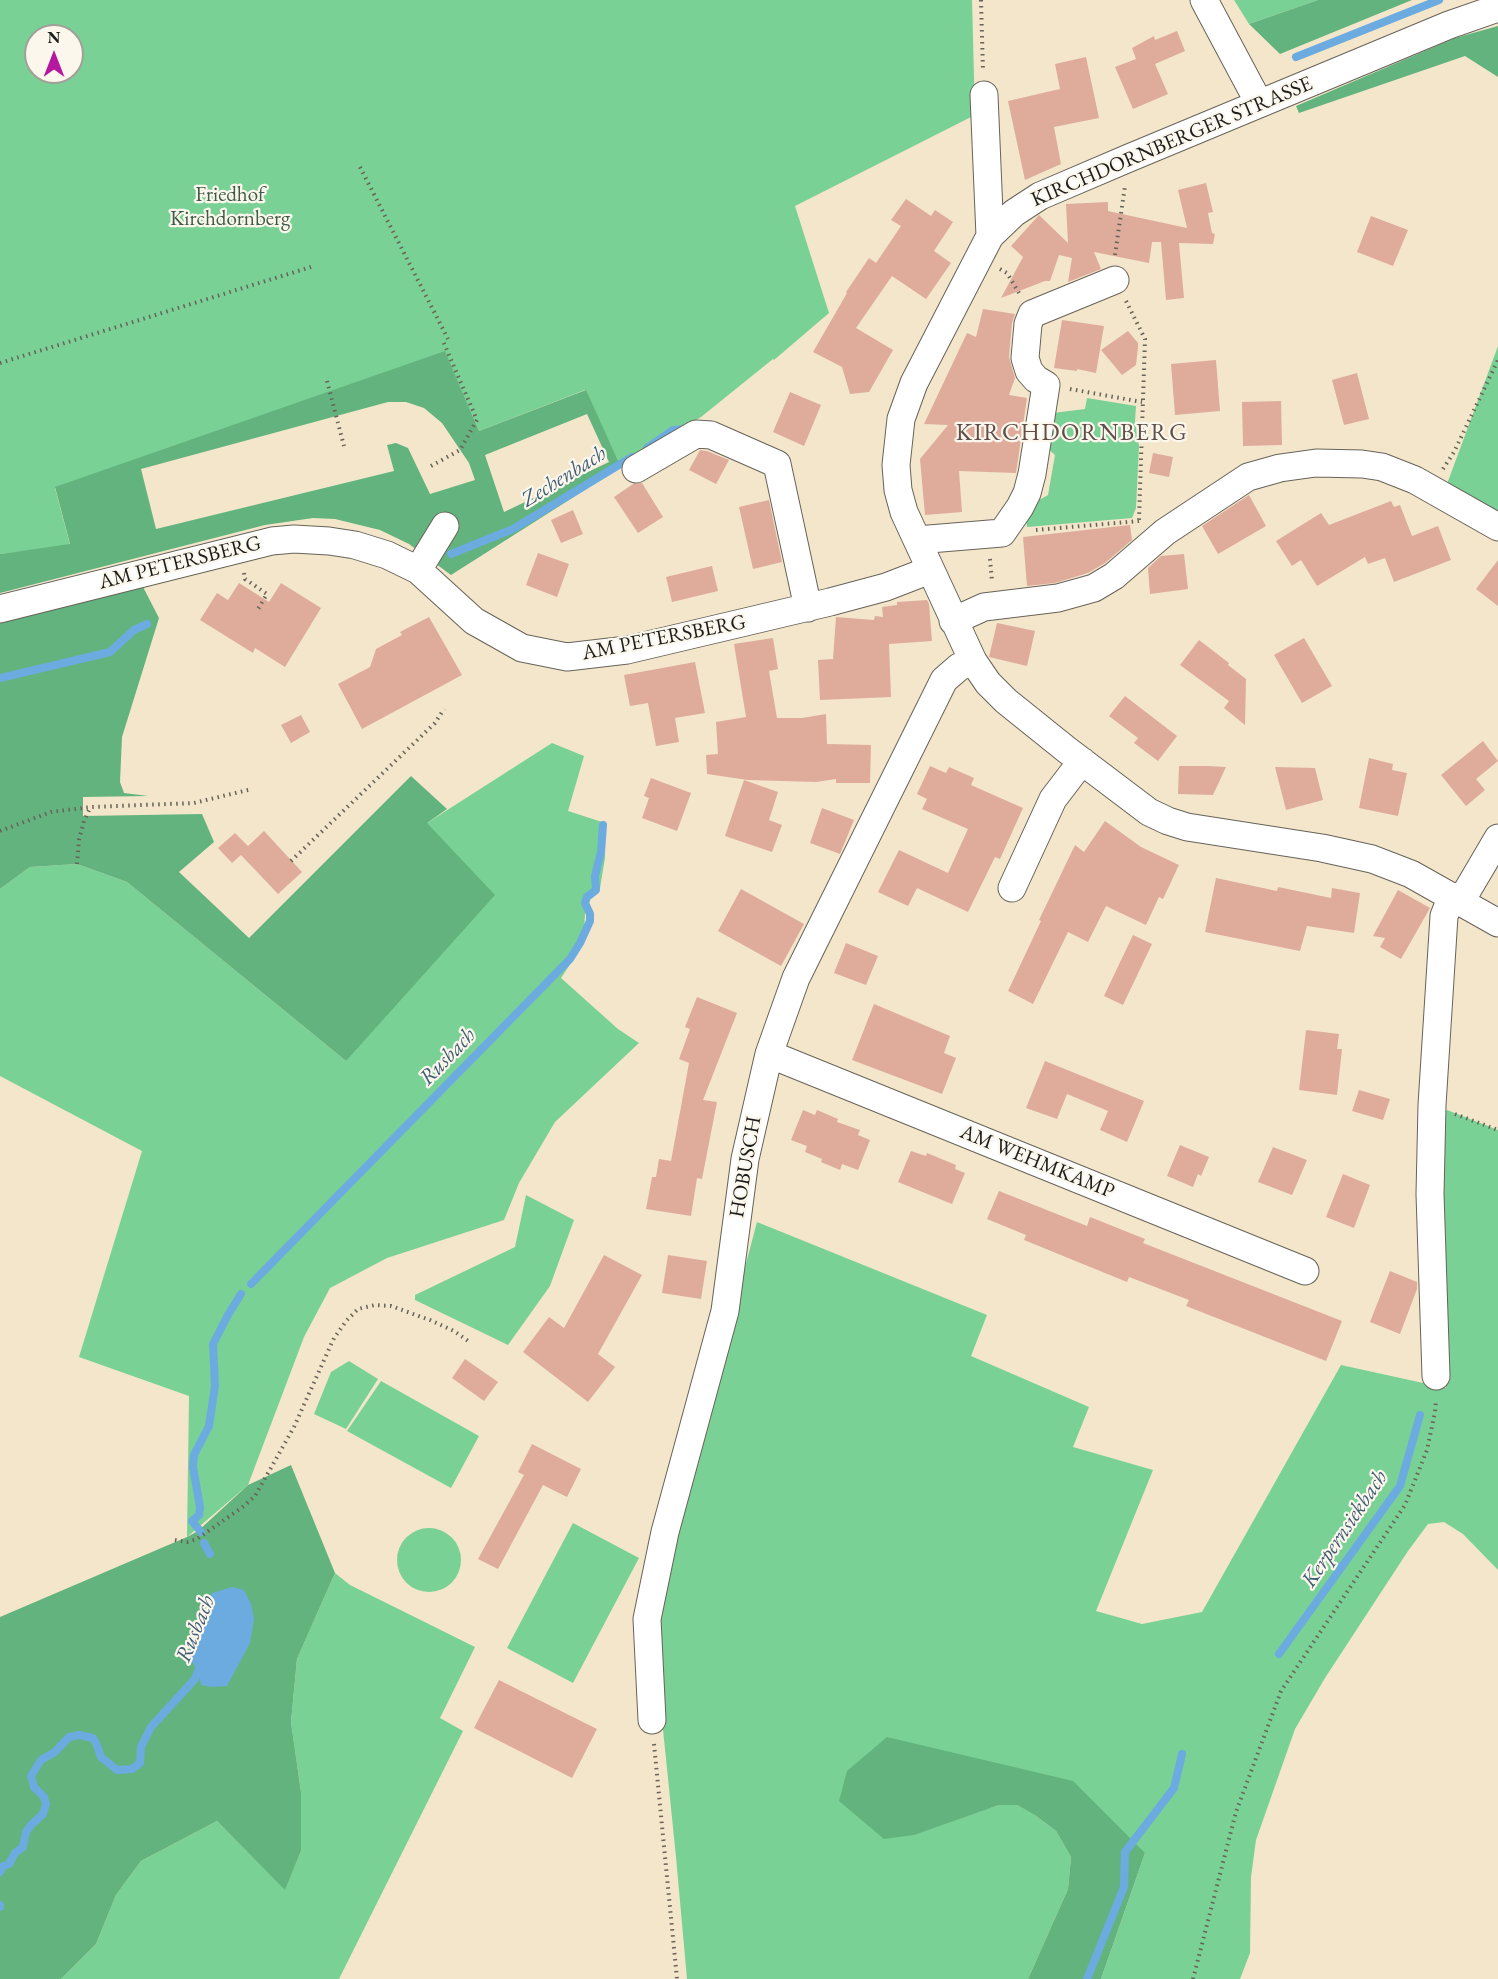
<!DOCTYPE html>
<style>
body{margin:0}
#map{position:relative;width:1498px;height:1979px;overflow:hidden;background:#f3e6cb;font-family:"EB Garamond",serif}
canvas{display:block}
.north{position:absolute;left:24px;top:24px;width:60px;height:60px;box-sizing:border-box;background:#fbf7ec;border:2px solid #a29f99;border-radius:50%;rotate:0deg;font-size:16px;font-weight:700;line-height:24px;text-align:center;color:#1c1c1c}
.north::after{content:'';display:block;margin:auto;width:21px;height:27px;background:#b5179e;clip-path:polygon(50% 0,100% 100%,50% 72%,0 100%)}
</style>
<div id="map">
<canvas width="1498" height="1979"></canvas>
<div class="north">N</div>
</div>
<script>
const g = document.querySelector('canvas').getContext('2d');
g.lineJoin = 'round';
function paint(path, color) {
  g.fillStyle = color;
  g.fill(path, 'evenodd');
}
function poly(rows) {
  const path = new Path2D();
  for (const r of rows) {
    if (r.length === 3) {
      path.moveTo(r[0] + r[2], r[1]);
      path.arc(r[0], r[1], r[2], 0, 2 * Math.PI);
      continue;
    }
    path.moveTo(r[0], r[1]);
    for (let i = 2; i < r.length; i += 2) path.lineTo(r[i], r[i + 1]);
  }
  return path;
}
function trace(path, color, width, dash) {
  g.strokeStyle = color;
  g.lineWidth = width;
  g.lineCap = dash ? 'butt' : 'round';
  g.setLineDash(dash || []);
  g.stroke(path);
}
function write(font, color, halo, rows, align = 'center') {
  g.font = font + ' "EB Garamond",serif';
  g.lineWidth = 4.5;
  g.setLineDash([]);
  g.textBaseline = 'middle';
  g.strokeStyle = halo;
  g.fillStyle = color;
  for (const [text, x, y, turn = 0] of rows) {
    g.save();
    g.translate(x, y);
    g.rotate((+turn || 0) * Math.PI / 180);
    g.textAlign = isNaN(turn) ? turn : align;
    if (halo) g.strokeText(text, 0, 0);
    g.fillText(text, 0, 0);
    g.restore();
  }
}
paint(poly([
 [0,0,972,0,975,115,795,206,829,313,774,360,773,359,701,417,621,467,585,390,479,431,445,352,55,488,70,545,0,554],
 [36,36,72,36,72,72,36,72],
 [1234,0,1318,0,1249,24],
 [1498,346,1498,518,1447,484],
 [1087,398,1136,406,1135,421,1139,446,1136,508,1132,518,1027,527,1026,517,1032,504,1048,495,1055,455,1046,447,1053,413,1085,409],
 [552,743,584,756,568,811,605,823,605,858,600,888,586,899,583,945,561,978,618,1029,639,1043,555,1122,519,1183,504,1220,387,1258,330,1288,304,1337,248,1485,187,1537,189,1396,79,1357,142,1151,0,1076,0,889,30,867,77,864,127,882,346,1061,427,823],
 [1447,1110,1498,1130,1498,1570,1463,1534,1444,1522,1428,1524,1408,1551,1325,1678,1295,1729,1256,1840,1251,1877,1250,1953,1240,1979,1101,1979,1145,1853,887,1737,960,1818,999,1805,1017,1805,1036,1816,1056,1831,1071,1857,1068,1889,1028,1979,687,1979,676,1857,660,1700,656,1623,697,1448,757,1222,987,1315,971,1356,1089,1407,1073,1447,1153,1470,1096,1611,1142,1624,1202,1612,1341,1365,1446,1388,1437,1183,1437,1117],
 [526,1195,574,1220,550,1286,508,1345,415,1300,415,1295,515,1247],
 [349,1361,378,1379,346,1429,314,1414,331,1372],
 [381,1381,479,1436,451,1488,347,1431],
 [573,1523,639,1558,573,1683,507,1648],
 [429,1560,32],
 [335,1573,350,1585,475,1647,440,1718,463,1731,339,1979,61,1979,96,1944,116,1895,141,1861,217,1821,285,1889,301,1851,301,1792,291,1722,297,1659]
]), '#7ad195');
paint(poly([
 [1318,0,1412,0,1280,54,1249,24],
 [1498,26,1498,77,1465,56,1299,113,1296,106,1455,38],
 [445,351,479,431,586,390,621,467,451,575,409,544,380,530,335,519,313,518,265,525,0,593,0,554,70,544,55,487],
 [388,402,406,402,424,408,442,423,469,463,475,480,430,494,408,448,396,443,387,445,394,471,156,529,141,469],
 [587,414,609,462,504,512,485,455],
 [143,587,159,618,122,737,120,782,124,793,148,796,83,797,83,816,202,814,214,842,179,872,249,938,411,776,447,809,427,823,495,895,346,1061,127,882,77,864,30,867,0,889,0,620],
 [291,1465,335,1573,297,1659,291,1722,301,1792,301,1851,285,1890,217,1821,141,1861,116,1895,96,1944,61,1979,0,1979,0,1617,187,1537,198,1531,248,1485],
 [887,1737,1073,1781,1145,1853,1101,1979,1028,1979,1068,1889,1071,1857,1056,1831,1036,1816,1017,1805,999,1805,914,1835,884,1839,839,1801,847,1771]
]), '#63b37e');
paint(poly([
 [232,1587,244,1590,251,1604,254,1619,250,1643,227,1686,212,1687,201,1685,198,1670,191,1661,191,1651,212,1593]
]), '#6cabdf');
trace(poly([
 [1296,57,1439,0],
 [647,448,673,430,686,429],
 [451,554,513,529,632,457],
 [0,678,110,652,134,630,147,624],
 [251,1284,570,959,580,943,590,921,590,914,585,903,587,897,596,890,595,876,601,852,603,825],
 [201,1532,192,1521,199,1515,200,1507,193,1467,194,1455,209,1426,215,1386,213,1344,228,1315,241,1294],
 [204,1543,210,1554],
 [1279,1654,1400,1486,1420,1415],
 [0,1872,3,1866,9,1864,15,1853,23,1847,26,1832,31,1825,43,1814,46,1804,44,1797,34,1787,31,1776,41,1760,55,1752,69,1737,79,1735,93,1738,96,1743,101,1757,117,1770,132,1769,140,1763,141,1747,151,1727,195,1679,202,1661],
 [0,1905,0,1907],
 [1087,1979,1124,1887,1125,1852,1174,1788,1182,1754]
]), '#6cabdf', 8);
paint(poly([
 [1177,31,1185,51,1155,64,1168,94,1133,109,1115,67,1136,59,1132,48,1154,36,1155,40],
 [1086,57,1099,118,1054,127,1061,164,1025,180,1008,101,1060,89,1055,64],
 [1206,183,1213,212,1208,213,1212,233,1215,234,1213,244,1179,243,1184,298,1166,300,1161,242,1152,242,1149,263,1094,252,1101,269,1068,282,1072,258,1059,255,1050,281,1045,281,1001,298,1023,257,1011,246,1039,215,1068,243,1066,204,1108,202,1108,211,1187,228,1178,190],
 [906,199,931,216,935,210,953,222,934,251,951,263,926,299,892,276,856,328,893,350,869,392,850,394,842,367,813,352,847,293,846,292,869,258,876,263,901,226,891,220],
 [1371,216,1408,230,1393,266,1357,252],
 [983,309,1015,314,1012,323,1009,357,1015,378,1009,395,1027,398,1016,473,959,471,962,512,925,515,920,459,948,425,924,424,967,333,976,337],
 [1062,320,1104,326,1096,373,1077,369,1077,371,1054,368],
 [1128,331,1138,343,1138,347,1136,365,1122,375,1101,350],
 [1216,360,1220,411,1175,415,1171,364],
 [1357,373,1369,419,1344,425,1332,380],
 [790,392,821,405,804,446,773,432],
 [1281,401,1282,445,1243,446,1242,402],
 [700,450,707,451,729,460,716,484,689,470],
 [1153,453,1173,457,1169,477,1149,473],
 [642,483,663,517,638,533,614,497,633,484],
 [1249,495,1266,526,1218,554,1202,526],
 [769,500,782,562,753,569,739,507],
 [1391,501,1394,507,1400,505,1412,536,1438,526,1451,560,1394,582,1385,558,1368,564,1365,557,1317,586,1301,560,1292,566,1276,541,1321,513,1329,525],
 [573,510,583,534,561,543,551,520],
 [1130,525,1132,540,1105,563,1088,573,1055,583,1027,586,1023,537],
 [538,553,569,564,557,597,526,585],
 [1184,554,1188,589,1150,594,1148,568,1161,556],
 [1498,560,1498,606,1476,589],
 [712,566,718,591,672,602,666,577],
 [239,583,269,602,281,583,321,608,285,667,255,648,253,653,200,620,217,593,228,600],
 [927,600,929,604,932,641,889,644,891,697,820,700,818,660,833,659,836,617,874,620,875,616,883,617,882,607,897,605,897,602],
 [429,617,462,675,362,729,338,684,370,667,376,649,402,635,400,632],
 [997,623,1035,631,1027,666,989,657],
 [773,638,778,669,769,671,777,718,802,718,826,714,827,744,871,745,870,783,836,783,836,779,816,782,748,780,707,774,706,755,718,754,716,722,746,717,734,644],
 [1304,638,1332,686,1302,703,1274,655],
 [1199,640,1229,663,1228,665,1246,679,1245,725,1224,708,1229,701,1180,665],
 [695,662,705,713,675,718,679,742,656,746,648,703,630,706,624,675],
 [1125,696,1177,736,1158,761,1134,743,1138,738,1109,716],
 [301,715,310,732,291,743,281,725],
 [1483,741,1498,761,1476,779,1485,790,1466,806,1441,775],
 [1369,758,1393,764,1392,770,1407,773,1398,816,1359,808],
 [930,766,946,773,949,767,974,778,971,785,1023,808,1000,859,995,857,968,912,917,888,908,906,878,892,899,850,948,873,968,829,922,809,927,799,917,794],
 [1179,766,1207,766,1226,767,1213,795,1178,794],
 [1275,767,1315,768,1323,800,1286,810],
 [651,778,691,793,677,831,642,818,649,798,644,796],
 [744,780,778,792,769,820,782,825,772,852,725,836],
 [822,808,854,820,840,854,810,843],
 [1105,821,1141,847,1179,865,1163,899,1159,897,1146,925,1106,906,1088,942,1068,932,1033,1004,1008,991,1041,921,1039,920,1075,845,1084,852],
 [264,831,302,872,278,894,241,855,232,863,218,848,235,833,248,846],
 [1216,878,1277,891,1278,887,1331,898,1332,888,1360,893,1354,933,1307,926,1300,951,1205,932],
 [741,889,804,924,781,966,718,931],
 [1398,890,1430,908,1401,959,1380,947,1385,938,1373,936],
 [1133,935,1152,944,1123,1005,1104,996],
 [846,943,878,956,866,985,834,973],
 [697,997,737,1013,703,1100,717,1102,702,1179,697,1178,691,1216,646,1209,652,1177,656,1177,659,1159,671,1161,689,1063,679,1059,690,1029,685,1027],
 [874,1004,950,1036,944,1053,956,1058,942,1094,852,1060],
 [1306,1030,1339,1034,1337,1049,1342,1049,1337,1095,1299,1090],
 [1045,1061,1144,1101,1127,1142,1100,1130,1108,1111,1067,1094,1057,1119,1026,1108],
 [1359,1090,1390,1099,1383,1120,1352,1111],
 [803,1110,815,1115,817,1110,838,1119,837,1122,860,1130,858,1135,870,1140,858,1170,842,1164,840,1170,821,1162,822,1159,805,1152,807,1146,791,1140],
 [1180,1145,1209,1157,1201,1176,1198,1174,1193,1187,1167,1176],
 [1273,1147,1307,1160,1292,1195,1258,1182],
 [911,1151,926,1156,927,1153,956,1165,955,1169,965,1173,952,1204,898,1182],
 [1343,1174,1370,1185,1354,1228,1326,1217],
 [999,1191,1087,1226,1090,1217,1145,1239,1143,1243,1342,1321,1326,1361,1186,1306,1189,1300,1129,1277,1127,1282,1024,1240,1026,1235,987,1219],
 [604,1255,642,1275,598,1354,615,1367,588,1402,523,1352,549,1317,564,1328],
 [668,1255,707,1261,701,1299,662,1293],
 [1390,1271,1417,1282,1417,1289,1400,1334,1370,1322],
 [465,1359,498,1382,484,1401,452,1378],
 [532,1444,581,1469,567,1497,543,1485,498,1569,478,1559,524,1475,518,1472],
 [499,1680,597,1729,572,1778,474,1728]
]), '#dfac9c');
const minor = poly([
 [1204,0,1259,103],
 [1498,8,1449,25,1129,158,1040,196,1014,213,990,236,914,383,901,419,896,465,898,490,904,512,973,661,988,683,1006,701,1067,750,1149,812,1168,821,1187,827,1322,848,1372,859,1411,874,1498,923],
 [984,95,990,236],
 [636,469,696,434,711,435,777,464,808,608],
 [917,540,1002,533,1020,507,1027,493,1032,474,1046,385,1036,379,1029,371,1025,358,1028,324,1032,314,1115,280],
 [418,570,445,526],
 [0,609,272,541,294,539,329,541,355,545,387,555,418,570,474,621,522,648,567,657,627,650,830,602,886,587,930,570],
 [953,621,984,607,1058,598,1094,588,1114,576,1165,532,1248,477,1280,468,1316,463,1362,464,1382,467,1415,480,1498,527],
 [1012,888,1053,799,1082,761],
 [1461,901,1498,838],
 [769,1054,1305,1271],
 [1436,1376,1430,1194,1432,1105,1444,916,1452,896],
 [652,1720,647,1619,665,1532,725,1311,745,1159,769,1054,796,978,944,680,959,667,973,661]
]);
trace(minor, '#676359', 29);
trace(poly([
 [981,0,983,71],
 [360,167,448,339],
 [1115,255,1125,186],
 [1000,269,1007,273,1019,293],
 [1126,301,1145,339,1139,520],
 [0,363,311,267],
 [327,381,344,446],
 [1070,389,1142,402],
 [431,466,460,450,477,420,443,341],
 [1443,469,1454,452,1498,360],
 [1036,530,1139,521],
 [990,559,992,581],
 [244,573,245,579,267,594,258,609],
 [0,831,51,812,91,807,194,803,252,789],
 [291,861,435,723,444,709],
 [77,864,79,840,84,821,90,808],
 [1455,1114,1498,1130],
 [175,1540,187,1542,197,1539,244,1506,255,1496,294,1427,334,1338,347,1320,358,1309,375,1305,391,1306,430,1320,454,1331,471,1343],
 [654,1744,677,1979],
 [1193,1979,1236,1812,1281,1691,1405,1505,1427,1450,1435,1412,1436,1400]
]), '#676359', 4, [1.5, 4.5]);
trace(minor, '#fff', 27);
write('21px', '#1c1c1c', '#fbf7ec', [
 ["KIRCHDORNBERGER STRASSE",1172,142,-23],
 ["AM PETERSBERG",180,563,-14],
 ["AM PETERSBERG",664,638,-11],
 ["AM WEHMKAMP",1037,1162,22],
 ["HOBUSCH",746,1167,-80]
]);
write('21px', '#3d5b46', '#fbf7ec', [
 ["Friedhof",230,195],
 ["Kirchdornberg",230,219]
]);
write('italic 22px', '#405c74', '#fbf7ec', [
 ["Zechenbach",564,477,-32],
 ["Rusbach",448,1057,-46],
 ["Kerpernsiekbach",1345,1529,-56],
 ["Rusbach",196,1629,-68]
]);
g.letterSpacing = '1.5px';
write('24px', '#604e49', '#fbf7ec', [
 ["KIRCHDORNBERG",1072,433]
]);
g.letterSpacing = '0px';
</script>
